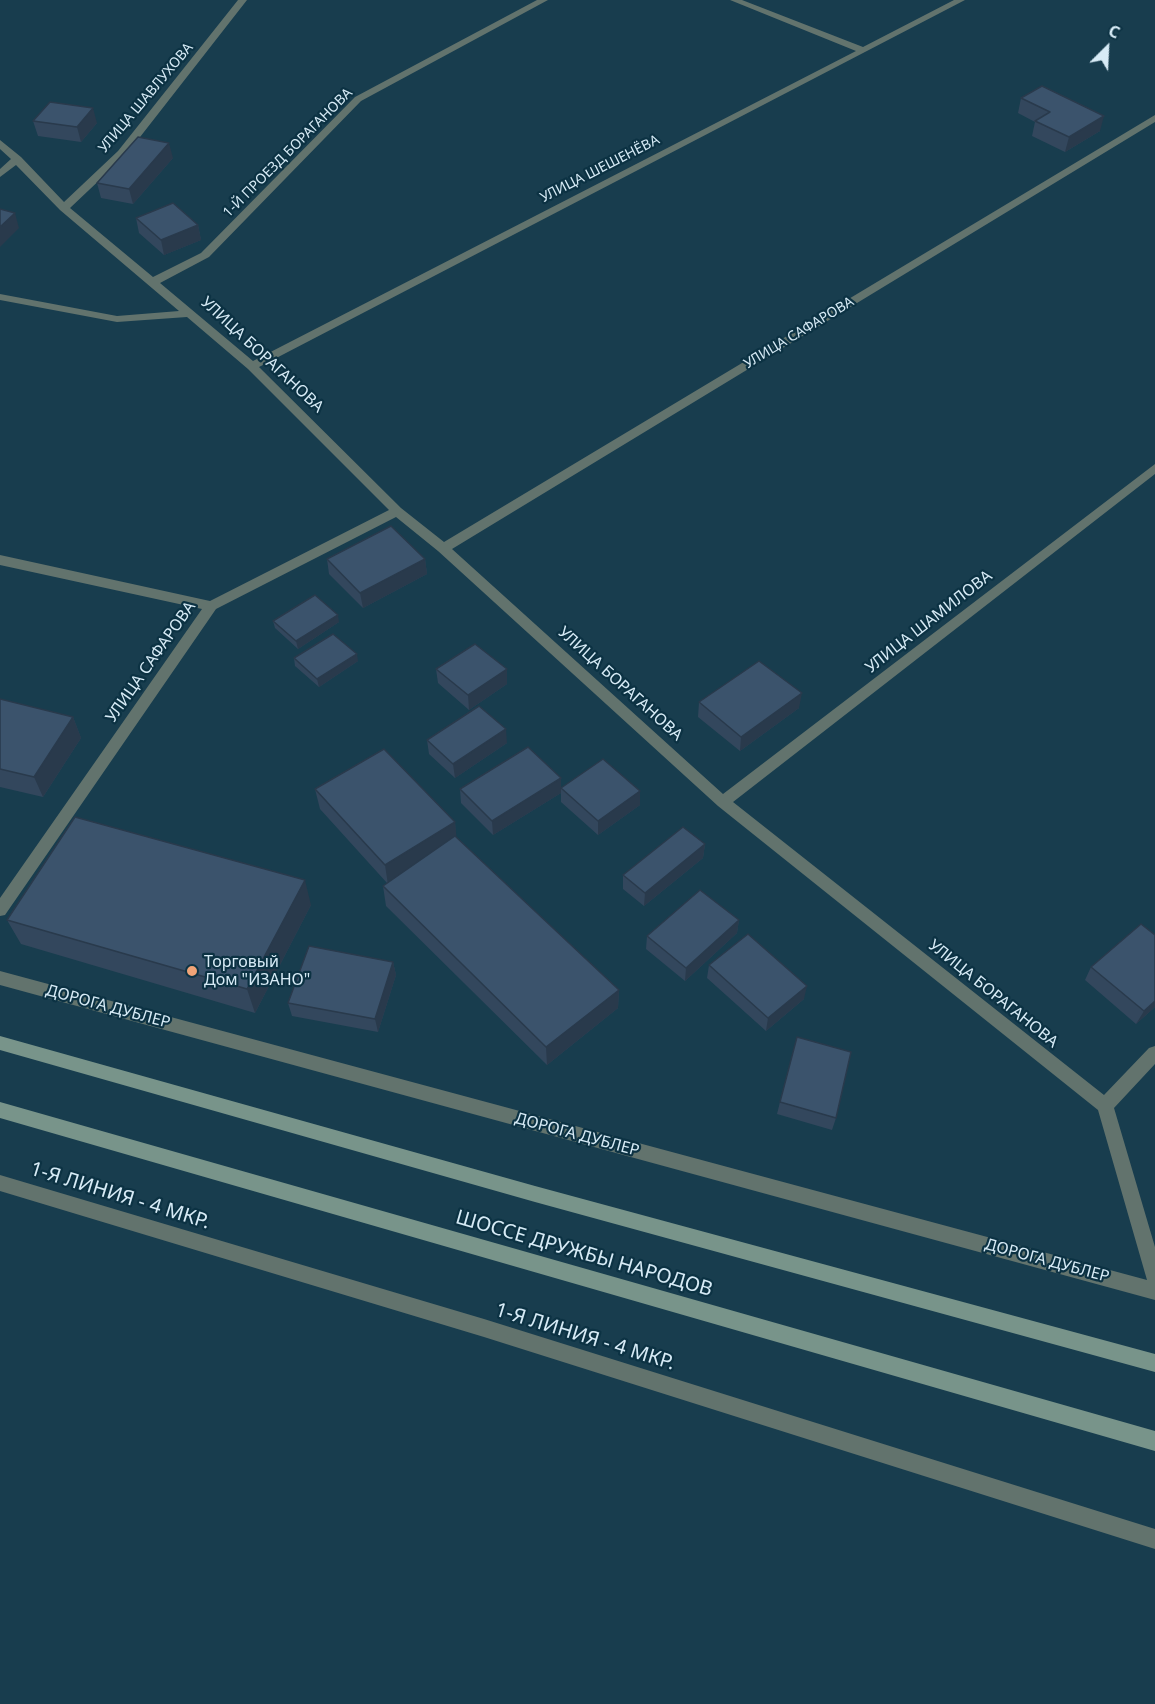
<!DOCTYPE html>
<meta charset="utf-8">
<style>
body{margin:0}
#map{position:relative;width:1155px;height:1704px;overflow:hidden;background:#183d4e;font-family:"Noto Sans",sans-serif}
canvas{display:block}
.north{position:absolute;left:1077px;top:18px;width:60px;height:60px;-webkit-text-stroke:4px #0c3243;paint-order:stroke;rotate:24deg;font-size:16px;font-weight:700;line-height:24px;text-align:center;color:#d7ebf6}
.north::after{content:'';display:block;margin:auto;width:21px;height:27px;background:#d7ebf6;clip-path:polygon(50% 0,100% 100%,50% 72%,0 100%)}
</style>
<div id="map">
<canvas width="1155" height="1704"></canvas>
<div class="north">С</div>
</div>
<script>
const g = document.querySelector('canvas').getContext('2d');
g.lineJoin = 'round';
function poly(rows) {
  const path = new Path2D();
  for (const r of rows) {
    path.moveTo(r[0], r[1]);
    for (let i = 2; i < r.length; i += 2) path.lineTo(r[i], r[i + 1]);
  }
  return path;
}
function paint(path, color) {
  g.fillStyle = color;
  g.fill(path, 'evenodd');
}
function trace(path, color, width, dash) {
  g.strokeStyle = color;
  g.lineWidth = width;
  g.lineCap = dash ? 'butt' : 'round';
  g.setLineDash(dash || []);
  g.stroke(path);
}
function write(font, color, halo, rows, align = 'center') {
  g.font = font + ' "Noto Sans",sans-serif';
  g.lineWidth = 4.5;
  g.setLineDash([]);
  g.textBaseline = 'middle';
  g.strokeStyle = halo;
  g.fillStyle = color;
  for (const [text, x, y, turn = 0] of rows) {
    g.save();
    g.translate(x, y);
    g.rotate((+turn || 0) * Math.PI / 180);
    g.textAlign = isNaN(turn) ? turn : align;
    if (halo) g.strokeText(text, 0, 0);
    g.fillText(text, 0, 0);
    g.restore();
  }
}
paint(poly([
 [238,0,247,0,126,155,70,208,153,277,201,253,355,97,537,0,548,0,361,101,209,257,160,283,253,361,856,51,730,0,742,0,863,47,954,0,965,0,259,367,401,508,444,542,1155,115,1155,122,452,549,723,794,1155,464,1155,474,733,802,1104,1095,1149,1048,1155,1046,1155,1064,1114,1108,1155,1247,1155,1300,0,985,0,971,1147,1280,1098,1110,718,806,438,551,396,517,216,609,5,915,0,916,0,898,202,609,0,565,0,555,210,601,389,510,248,369,187,317,117,322,0,300,0,294,117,316,179,311,60,210,16,165,0,177,0,169,11,159,0,149,0,140,21,157,64,202,118,151,238,0],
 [0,1175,484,1319,1155,1529,1155,1549,484,1337,0,1191,0,1175]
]), '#62736d');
paint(poly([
 [0,1036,535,1186,1155,1354,1155,1372,535,1202,0,1050,0,1036],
 [0,1102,1155,1431,1155,1451,0,1118,0,1102]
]), '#78948a');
paint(poly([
 [1021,98,1100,131,1065,152,1032,136,1035,122,1018,113],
 [33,121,97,123,81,142,38,136],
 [173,158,133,204,101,198,97,183],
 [136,218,198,225,201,240,164,255,139,233],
 [327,559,425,559,427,574,363,608,329,574],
 [273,621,339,622,298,649,275,628],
 [294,658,358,661,319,687,295,666],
 [436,669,507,669,507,684,469,710,438,683],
 [0,699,73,717,81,738,43,797,0,787],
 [699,702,799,708,740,751,698,717],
 [427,740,507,743,455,778,429,754],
 [561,778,561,788,640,805,598,835,561,802,561,793,493,835,461,803,460,789],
 [315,789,455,822,456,838,619,990,618,1008,547,1065,386,906,383,886,387,883,320,809],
 [705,844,703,858,644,906,623,889,623,875],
 [311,905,255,1013,21,944,7,920],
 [739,920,737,933,685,981,646,949,647,936],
 [1155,935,1155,1007,1136,1024,1085,980,1091,967],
 [393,962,396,975,378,1032,292,1016,288,1003],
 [709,965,804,999,766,1031,707,978],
 [780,1102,836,1118,832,1130,777,1114]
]), '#33475d');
paint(poly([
 [93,108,97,123,81,142,77,127],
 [1104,116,1100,131,1065,152,1069,137],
 [169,143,173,158,133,204,129,189],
 [15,213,19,228,0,247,0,227],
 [198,225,201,240,164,255,161,240],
 [425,559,427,574,363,608,360,593],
 [338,615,339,622,298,649,296,641],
 [357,654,358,661,319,687,317,679],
 [507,669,507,684,469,710,468,695],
 [802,693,799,708,740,751,741,737],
 [73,717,81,738,43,797,34,777],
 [506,729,507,743,455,778,453,764],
 [561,778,561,793,493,835,492,821],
 [640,791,640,805,598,835,598,821],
 [455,822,457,842,388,885,385,865],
 [705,844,703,858,644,906,645,893],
 [305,880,311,905,255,1013,247,989],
 [739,920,737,933,685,981,686,968],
 [393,962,396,975,378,1032,375,1019],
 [807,986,804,999,766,1031,768,1018],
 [619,990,618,1008,547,1065,546,1047],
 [1155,1001,1155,1007,1136,1024,1144,1011]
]), '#293a4c');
const building = poly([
 [1042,86,1104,116,1069,137,1035,121,1050,112,1021,98,1042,86],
 [50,102,93,108,77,127,33,121,50,102],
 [138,137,169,143,129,189,97,183,138,137],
 [173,203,198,225,161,240,136,218,173,203],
 [0,209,15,213,0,227,0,209],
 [391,526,425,559,360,593,327,559,391,526],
 [315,595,338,615,296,641,273,621,315,595],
 [333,634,357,654,317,679,294,658,333,634],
 [475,644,507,669,468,695,436,669,475,644],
 [759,661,802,693,741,737,699,702,759,661],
 [0,699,73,717,34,777,0,769,0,699],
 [479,706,506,729,453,764,427,740,479,706],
 [528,747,561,778,492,821,460,789,528,747],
 [384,749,455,822,385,865,315,789,384,749],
 [603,759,640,791,598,821,561,788,603,759],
 [75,817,305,880,247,989,7,920,75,817],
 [683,827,705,844,645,893,623,875,683,827],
 [455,836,619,990,546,1047,383,886,455,836],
 [700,890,739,920,686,968,647,936,700,890],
 [1141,924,1155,935,1155,1001,1144,1011,1091,967,1141,924],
 [748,934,807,986,768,1018,709,965,748,934],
 [309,946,393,962,375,1019,288,1003,309,946],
 [797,1037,851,1052,836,1118,780,1102,797,1037]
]);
paint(building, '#3b536c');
trace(building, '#293a4c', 1.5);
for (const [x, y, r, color] of [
 [192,971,6,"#efa377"]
]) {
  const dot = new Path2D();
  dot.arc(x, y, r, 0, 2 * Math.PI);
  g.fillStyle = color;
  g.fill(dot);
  trace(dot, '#0c3243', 2);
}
write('14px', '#d7ebf6', '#0c3243', [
 ["УЛИЦА ШАВЛУХОВА",146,98,-50],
 ["1-Й ПРОЕЗД БОРАГАНОВА",288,153,-45],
 ["УЛИЦА ШЕШЕНЁВА",600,169,-27],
 ["УЛИЦА САФАРОВА",799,333,-31]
]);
write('16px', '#d7ebf6', '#0c3243', [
 ["УЛИЦА БОРАГАНОВА",262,355,43],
 ["УЛИЦА ШАМИЛОВА",929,622,-38],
 ["УЛИЦА САФАРОВА",151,662,-55],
 ["УЛИЦА БОРАГАНОВА",620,684,42],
 ["УЛИЦА БОРАГАНОВА",993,994,39],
 ["ДОРОГА ДУБЛЕР",108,1007,15],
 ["ДОРОГА ДУБЛЕР",577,1135,15],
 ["ДОРОГА ДУБЛЕР",1047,1261,15]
]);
write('16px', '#d7ebf6', '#0c3243', [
 ["Торговый",204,962],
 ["Дом \"ИЗАНО\"",204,980]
], 'left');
write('20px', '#d7ebf6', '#0c3243', [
 ["1-Я ЛИНИЯ - 4 МКР.",120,1196,17],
 ["ШОССЕ ДРУЖБЫ НАРОДОВ",584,1254,16],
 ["1-Я ЛИНИЯ - 4 МКР.",585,1337,17]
]);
</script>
